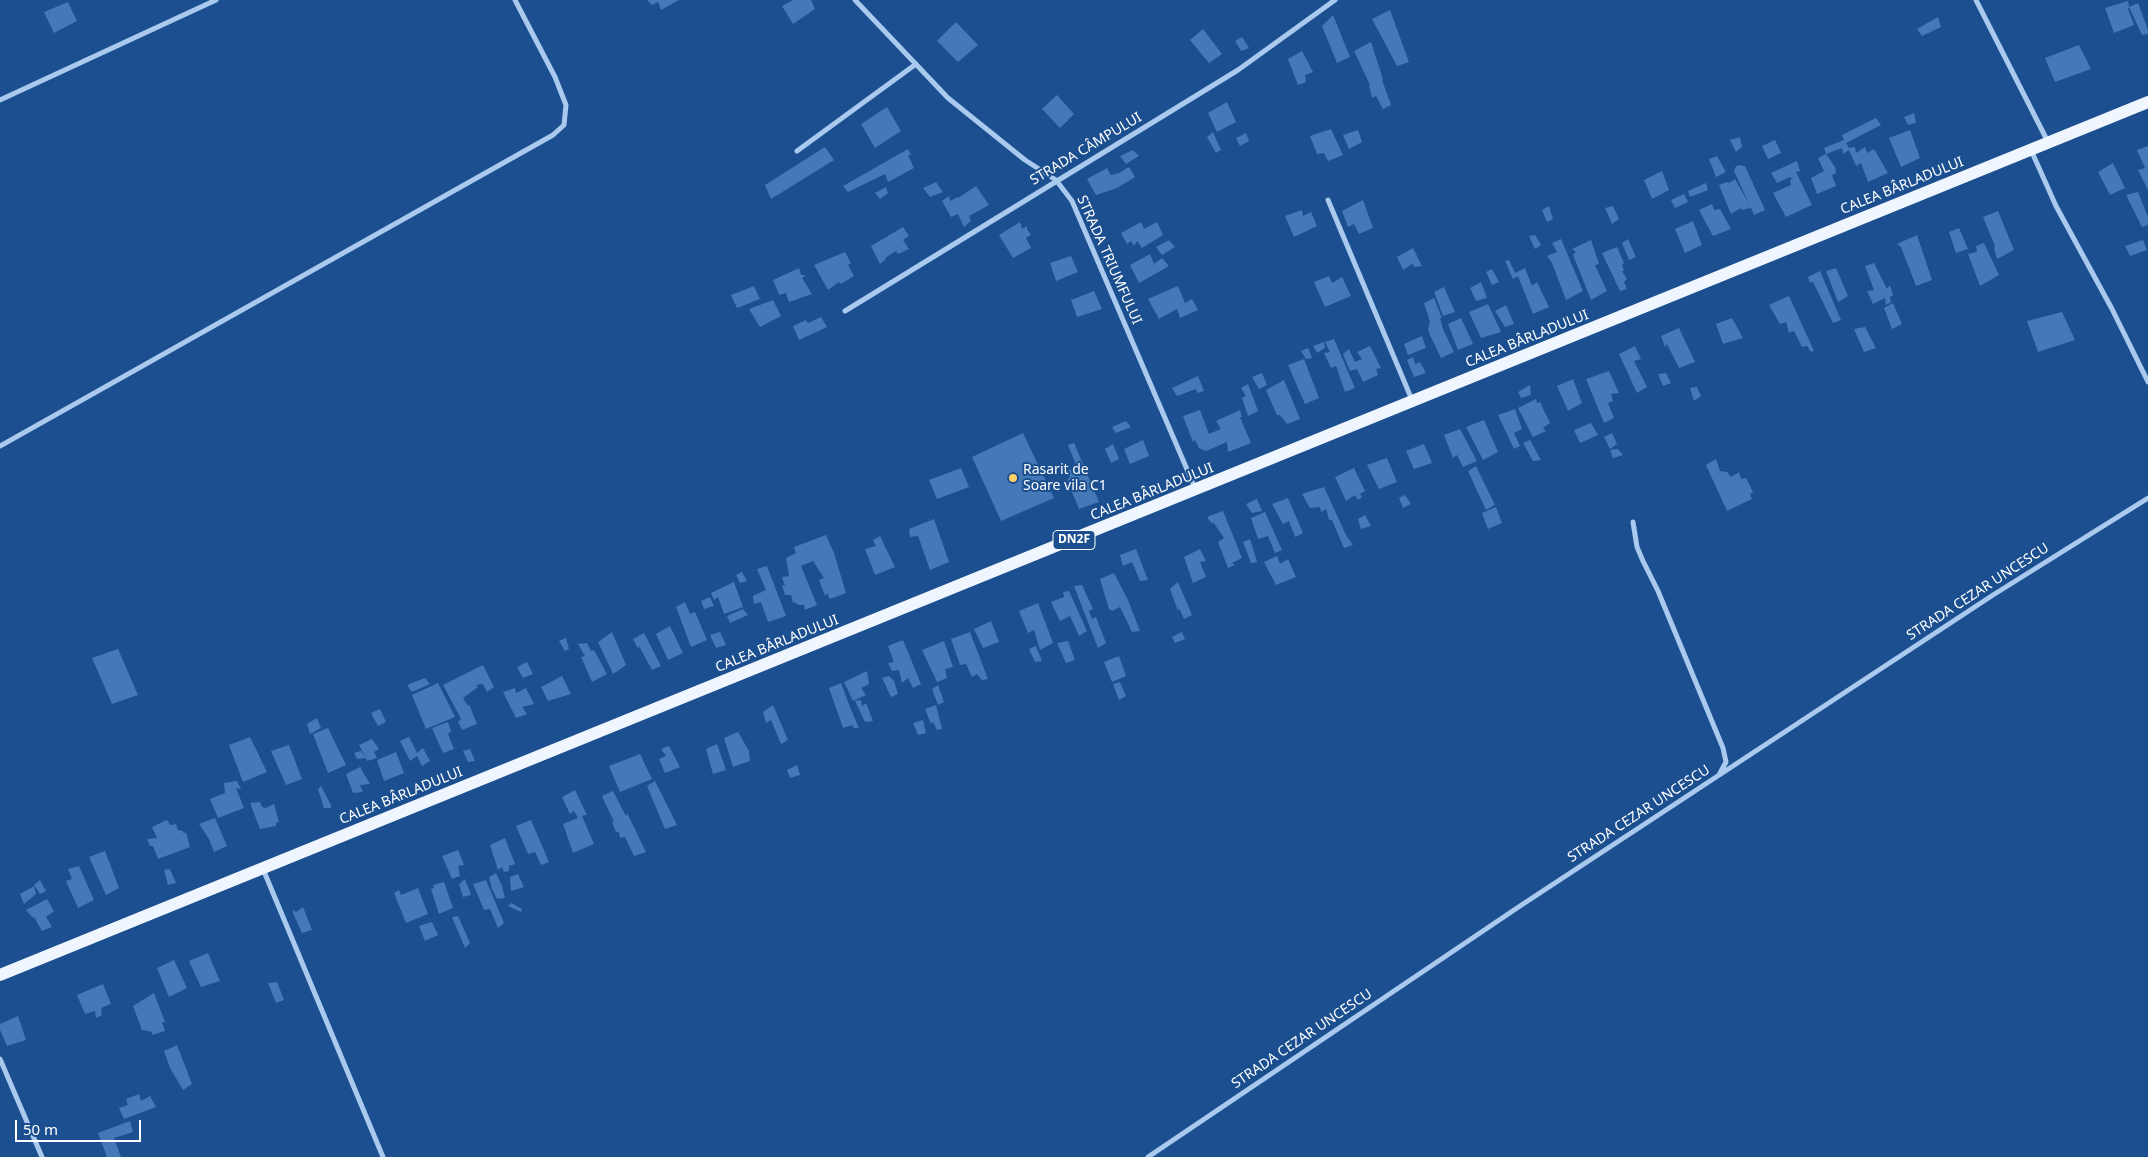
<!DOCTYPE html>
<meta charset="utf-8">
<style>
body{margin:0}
#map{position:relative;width:2148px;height:1157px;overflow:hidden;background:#1b4f8f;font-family:"Noto Sans",sans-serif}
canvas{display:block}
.scale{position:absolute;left:15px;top:1120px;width:126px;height:22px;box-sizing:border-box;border:2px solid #fff;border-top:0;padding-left:6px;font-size:15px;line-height:18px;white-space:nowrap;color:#fff;-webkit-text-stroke:4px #1b4f8f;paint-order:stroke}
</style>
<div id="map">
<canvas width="2148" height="1157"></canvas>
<div class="scale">50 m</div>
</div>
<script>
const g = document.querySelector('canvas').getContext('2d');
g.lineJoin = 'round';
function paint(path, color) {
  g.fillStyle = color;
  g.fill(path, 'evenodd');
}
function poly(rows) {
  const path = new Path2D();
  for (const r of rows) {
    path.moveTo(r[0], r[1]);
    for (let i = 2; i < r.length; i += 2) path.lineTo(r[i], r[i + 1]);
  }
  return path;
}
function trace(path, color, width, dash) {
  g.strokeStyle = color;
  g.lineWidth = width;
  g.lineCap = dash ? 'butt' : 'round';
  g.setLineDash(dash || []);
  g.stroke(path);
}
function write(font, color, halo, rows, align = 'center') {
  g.font = font + ' "Noto Sans",sans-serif';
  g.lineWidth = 4;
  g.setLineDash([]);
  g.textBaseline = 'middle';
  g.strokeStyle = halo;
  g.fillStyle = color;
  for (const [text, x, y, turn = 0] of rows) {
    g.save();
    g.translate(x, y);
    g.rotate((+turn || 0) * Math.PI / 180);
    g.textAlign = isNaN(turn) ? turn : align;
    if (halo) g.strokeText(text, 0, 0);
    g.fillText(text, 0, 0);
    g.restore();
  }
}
paint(poly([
 [647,0,679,0,661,10,658,2,652,5],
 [793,0,811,0,815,9,793,24,782,6],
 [2128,1,2129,7,2128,9,2134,25,2114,33,2105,8],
 [68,2,77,21,54,33,44,12],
 [2138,3,2148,30,2148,34,2142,35,2129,7],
 [1390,10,1409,62,1397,66,1372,19],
 [1333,15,1350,57,1337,63,1322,26],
 [1938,17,1941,27,1922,36,1917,29],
 [956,22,978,45,958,62,937,41],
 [1203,29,1222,54,1209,63,1190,40],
 [1242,37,1249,48,1241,51,1235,41],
 [1371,42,1383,79,1382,80,1391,105,1383,109,1376,96,1372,98,1369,85,1370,85,1354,51],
 [2079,45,2091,69,2055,82,2045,58],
 [1302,51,1313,72,1305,75,1306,82,1298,85,1288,59],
 [1057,95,1074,114,1060,128,1042,109],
 [1227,102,1236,122,1217,132,1208,113],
 [887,107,901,131,875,148,861,124],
 [1914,113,1916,123,1908,125,1904,117],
 [1876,118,1881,125,1846,143,1849,148,1855,147,1856,153,1865,147,1867,153,1874,149,1888,173,1868,182,1861,163,1856,166,1849,150,1843,154,1842,148,1826,154,1835,167,1836,173,1832,175,1836,186,1817,194,1811,178,1824,171,1818,158,1826,154,1824,148,1844,140,1845,142,1842,135],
 [1331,129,1343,155,1328,161,1324,153,1317,154,1310,136],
 [1358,130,1362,142,1349,149,1343,135],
 [1910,130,1920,158,1901,167,1889,138],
 [1213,132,1221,150,1216,153,1207,137],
 [1246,133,1249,141,1240,146,1236,138],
 [1740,137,1742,147,1736,152,1730,140],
 [1775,140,1781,153,1768,159,1762,146],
 [2148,146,2148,190,2138,170,2145,168,2137,150],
 [825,147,834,160,771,199,765,185],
 [908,149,911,155,908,155,914,168,888,182,885,174,848,192,843,186],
 [1133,150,1139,156,1126,164,1120,156],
 [1717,156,1726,172,1716,177,1709,159],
 [1797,161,1800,171,1796,172,1812,205,1786,217,1773,193,1791,185,1790,180,1793,179,1790,177,1777,183,1771,173],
 [2113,163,2125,188,2110,195,2098,172],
 [1741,165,1741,166,1745,166,1765,210,1754,215,1751,208,1741,210,1741,208,1731,214,1719,185,1727,182,1729,183,1735,179,1749,204,1734,171,1736,166],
 [1129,167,1135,177,1117,188,1096,195,1087,179,1107,168,1111,175,1119,173],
 [1662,171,1669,190,1652,199,1644,180],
 [936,182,943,192,930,197,923,188],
 [1706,183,1708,190,1690,197,1688,191],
 [976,186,989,205,969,216,971,221,964,227,958,214,951,217,942,201,949,196,950,201,958,197,958,198],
 [886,187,888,193,880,199,875,193],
 [2138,192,2148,217,2148,225,2142,227,2126,195],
 [1684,194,1688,202,1675,208,1671,200],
 [1363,200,1373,228,1359,234,1354,224,1348,227,1342,211],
 [1712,204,1714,210,1720,209,1731,229,1713,236,1699,210],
 [1549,206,1553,219,1547,222,1542,210],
 [1613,206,1619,219,1612,224,1605,208],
 [1302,210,1303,216,1311,212,1317,226,1294,237,1285,216],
 [1998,211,2014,250,1997,259,1994,248,1995,246,1983,217],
 [1693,221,1702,245,1685,253,1675,229],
 [1020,222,1022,229,1027,226,1027,229,1031,235,1026,238,1031,248,1013,258,999,235],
 [1141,222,1144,229,1157,222,1163,235,1142,248,1137,241,1134,246,1131,241,1127,244,1121,233],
 [903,227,909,236,903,240,909,249,898,254,896,251,885,258,886,259,880,264,871,246],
 [1959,228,1968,249,1956,253,1949,232],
 [1535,235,1541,245,1535,249,1529,236],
 [1917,235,1932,280,1916,286,1901,247,1897,244],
 [1561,239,1583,291,1566,300,1552,263,1547,256,1557,252,1552,243],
 [1628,239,1636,257,1629,260,1622,243],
 [1169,240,1175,247,1162,255,1156,247],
 [1591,240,1599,264,1595,265,1607,291,1591,300,1573,255,1576,252,1572,249],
 [2143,240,2147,250,2130,256,2125,246],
 [1984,243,1999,275,1980,286,1968,254,1977,252,1976,246],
 [1617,247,1624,263,1622,264,1624,271,1622,271,1627,279,1624,282,1627,289,1620,291,1602,253],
 [1413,248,1422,266,1415,267,1412,264,1403,270,1397,257],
 [845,252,851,263,848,265,854,276,841,284,839,282,828,290,814,265],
 [1150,254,1154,264,1162,258,1169,266,1139,283,1130,265],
 [1071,256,1078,272,1056,281,1050,263],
 [1509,260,1515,273,1525,268,1532,286,1537,282,1549,307,1533,314,1518,276,1513,279,1505,261],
 [1874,263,1887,289,1890,285,1893,295,1890,297,1891,302,1886,305,1885,298,1873,304,1867,291,1874,290,1865,266],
 [799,268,801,275,806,275,802,278,812,294,789,302,786,293,779,295,773,280],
 [1836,268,1848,296,1838,302,1826,271],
 [1492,269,1499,282,1492,285,1486,272],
 [1820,271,1841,320,1833,323,1813,282,1810,283,1808,277],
 [1329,276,1332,283,1342,277,1351,296,1325,307,1314,282],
 [1481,282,1487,298,1476,301,1470,288],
 [754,286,760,299,737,308,731,295],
 [1178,286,1185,303,1192,299,1198,310,1180,318,1177,309,1159,319,1148,299],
 [1444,287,1455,312,1443,316,1434,292],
 [1094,291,1102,309,1077,317,1071,300],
 [1789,296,1814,351,1811,352,1807,346,1802,347,1794,331,1789,333,1786,322,1780,324,1769,305],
 [1434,298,1442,318,1440,318,1443,329,1454,352,1441,358,1430,335,1428,329,1430,322,1424,303],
 [773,300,781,316,760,327,749,309],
 [1893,303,1902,324,1892,329,1884,308],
 [1488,304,1501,332,1481,338,1469,312],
 [1506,305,1514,324,1505,327,1495,311],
 [2062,312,2075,340,2038,352,2027,321],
 [821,317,827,327,799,340,793,326,806,320,808,323],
 [1461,318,1473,344,1458,350,1448,324],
 [1732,318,1743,338,1723,344,1716,324],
 [1865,327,1876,348,1864,352,1854,329],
 [1679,328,1695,362,1679,368,1667,344,1665,347,1661,336],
 [1422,336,1426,348,1408,355,1404,344],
 [1334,339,1355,388,1345,392,1336,366,1331,368,1324,353,1330,352,1325,342],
 [1324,342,1325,348,1317,353,1313,346],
 [1370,346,1381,368,1376,369,1378,375,1363,382,1357,369,1350,371,1343,354,1349,349,1355,362,1362,359,1357,352],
 [1635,346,1641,359,1634,361,1647,387,1637,393,1619,354],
 [1308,348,1312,358,1306,359,1301,351],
 [1413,357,1415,364,1420,362,1426,373,1414,377,1407,360],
 [1304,359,1319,398,1305,404,1288,365],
 [1609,371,1619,393,1611,394,1613,401,1608,403,1614,418,1604,423,1586,379],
 [1262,373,1267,385,1259,389,1252,377],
 [1666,373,1671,383,1663,386,1658,374],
 [1198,376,1204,391,1197,393,1196,389,1177,396,1172,388],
 [1573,379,1582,403,1568,411,1557,386],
 [1284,380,1300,419,1287,424,1280,415,1277,415,1266,390],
 [1248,384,1258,411,1248,416,1242,398,1246,396,1241,388],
 [1530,385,1531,395,1521,398,1518,392],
 [1697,387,1701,396,1694,401,1690,388],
 [1536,399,1537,403,1540,402,1550,423,1543,428,1546,431,1533,437,1518,408],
 [1515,409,1522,429,1514,433,1520,446,1514,449,1498,415],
 [1200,410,1209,434,1221,429,1216,421,1240,410,1242,417,1240,417,1251,443,1228,452,1227,442,1206,451,1199,448,1195,440,1193,442,1183,416],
 [1484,420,1498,452,1483,460,1466,427],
 [1126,421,1131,427,1116,433,1112,427],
 [1591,423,1598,435,1580,443,1574,430],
 [1460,429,1477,461,1463,467,1457,455,1453,458,1444,435],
 [1023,433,1054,498,1001,521,972,457],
 [1612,433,1617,444,1610,449,1604,437],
 [1143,440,1149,456,1130,464,1124,449],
 [1530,440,1541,460,1533,461,1523,443],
 [1074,443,1099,502,1079,509,1067,480,1070,477,1066,471,1077,467,1068,445],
 [1113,444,1119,459,1111,463,1105,449],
 [1424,444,1432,463,1414,469,1406,451],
 [1618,449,1623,455,1613,458,1610,450],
 [1387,458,1397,482,1379,489,1367,465],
 [1716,459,1720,471,1727,472,1731,477,1739,472,1741,479,1746,478,1753,492,1750,494,1752,499,1727,511,1706,465],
 [1476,466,1495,505,1486,510,1468,471],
 [961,468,969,487,937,499,929,480],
 [1354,468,1365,491,1360,494,1362,497,1358,500,1355,495,1346,501,1335,477],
 [1324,487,1346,535,1353,545,1344,548,1332,520,1329,520,1326,509,1321,512,1320,507,1310,508,1302,494],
 [1405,495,1411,504,1403,508,1399,498],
 [1288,498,1303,533,1295,537,1289,521,1283,524,1272,504],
 [1257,499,1262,511,1252,513,1246,504],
 [1496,507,1502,523,1488,529,1482,513],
 [1223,511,1242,558,1232,563,1235,565,1228,568,1218,542,1224,538,1213,522,1212,524,1207,517],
 [1265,512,1282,550,1275,553,1268,536,1258,539,1251,518],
 [1365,515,1371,526,1361,529,1358,519],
 [934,519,949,562,930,570,918,536,910,537,909,529],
 [826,535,834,553,846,593,830,599,827,593,825,596,819,580,824,578,813,561,801,566,817,605,805,610,804,605,798,605,794,602,793,603,791,595,785,595,782,585,785,586,782,577,789,576,786,558,796,553,794,547],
 [880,536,895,567,875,575,865,549,876,546,873,540],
 [1250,539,1257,562,1251,563,1243,542],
 [1136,549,1148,580,1140,581,1132,562,1123,566,1120,555],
 [1200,549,1206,561,1200,562,1206,577,1193,583,1184,557],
 [1277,556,1280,564,1288,559,1296,577,1276,585,1264,562],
 [767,566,786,616,768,622,761,602,754,604,753,596,766,590,757,569],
 [742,572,747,581,740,583,736,575],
 [1114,573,1128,600,1140,631,1132,632,1120,607,1112,611,1109,609,1100,579],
 [734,582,743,607,724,614,718,597,714,600,711,593],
 [1178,582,1192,615,1184,619,1179,608,1178,611,1170,589],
 [1082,585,1093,609,1089,611,1092,619,1096,617,1106,643,1098,648,1074,586],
 [1069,591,1087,631,1079,636,1070,616,1060,621,1051,602,1064,597,1063,592],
 [710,597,714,606,704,609,701,601],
 [685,602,690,614,695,612,707,640,691,647,676,607],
 [1038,603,1053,643,1040,650,1034,630,1028,633,1019,611],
 [743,609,748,615,730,623,727,616],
 [991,621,999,642,983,648,974,629],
 [670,626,683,653,668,660,656,634],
 [612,632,626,665,613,674,598,642],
 [720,632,726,645,716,648,710,635],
 [970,632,988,679,982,680,977,674,972,677,966,664,960,665,951,639],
 [1182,632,1185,639,1175,643,1172,637],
 [644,633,661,666,652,670,639,646,638,649,633,639],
 [566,638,569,649,565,651,559,641],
 [903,640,921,684,913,688,908,678,902,683,899,670,892,671,888,663,894,662,888,646],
 [944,641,953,667,945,669,947,678,937,682,922,650],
 [1068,641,1075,660,1066,663,1057,643],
 [587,643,591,651,594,650,607,674,592,682,581,657,585,656,578,644],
 [1036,646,1042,661,1035,662,1029,649],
 [118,649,138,695,112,704,92,658],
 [1119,656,1126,676,1112,682,1104,662],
 [527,662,533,674,523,678,517,667],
 [483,665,494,687,487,692,483,684,476,685,478,687,463,698,468,706,469,704,477,724,462,730,458,722,461,719,443,685],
 [867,671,869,684,861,688,866,695,853,701,844,682],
 [562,676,571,694,548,701,541,687],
 [889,676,894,681,898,694,891,697,882,678],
 [425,678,430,684,412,692,407,685],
 [1120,682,1126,696,1119,700,1113,684],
 [438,683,455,717,426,729,412,695],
 [841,683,850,707,859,728,854,728,852,725,843,728,829,688],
 [938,685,944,702,938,705,932,689],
 [515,688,516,693,526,688,534,704,522,707,527,714,516,718,503,692],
 [861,700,862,706,866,703,873,721,865,722,855,701],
 [773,705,788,740,781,744,771,720,766,723,763,712],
 [936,705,942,729,937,730,933,722,931,724,925,709],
 [380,709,386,722,378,726,371,713],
 [317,718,321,728,310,734,307,724],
 [923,720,926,733,918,735,913,723],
 [448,722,451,731,448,734,454,749,443,753,432,728],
 [328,728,346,765,328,773,313,734],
 [738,732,749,751,750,761,733,767,724,738],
 [250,737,267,772,243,782,229,745],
 [409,737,417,753,423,748,430,761,422,766,417,756,410,761,400,741],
 [372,739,379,749,374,752,377,758,367,761,366,758,357,759,354,753,361,751,366,758,359,745],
 [717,744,726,770,713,774,706,749],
 [289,745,302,779,286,785,271,751],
 [669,746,680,767,665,773,659,759,666,756,661,749],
 [470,749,475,761,468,762,463,751],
 [396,752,404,773,384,781,377,760],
 [640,754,652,779,620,792,609,766],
 [797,765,800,775,790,778,787,770],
 [360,767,370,784,360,785,363,792,353,793,346,774],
 [237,781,241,789,236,788,244,808,218,818,210,799,225,793,224,783],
 [655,781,677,825,665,829,647,786],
 [321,786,331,805,331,808,324,808,318,789],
 [575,790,587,815,582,816,594,844,573,853,563,824,578,818,574,811,570,814,562,797],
 [613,791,626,816,627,813,646,852,634,856,625,837,620,838,619,832,616,832,612,822,614,822,602,796],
 [260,802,262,807,266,808,274,804,279,822,276,823,276,826,260,829,250,803],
 [215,818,227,846,214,852,209,839,199,824],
 [167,820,170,825,176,824,178,830,183,831,184,834,186,832,190,847,158,859,153,846,150,846,147,839,157,838,152,827],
 [531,820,549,862,541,865,535,852,528,854,516,826],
 [505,838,515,864,509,866,509,871,504,872,502,867,498,870,490,845],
 [458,850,464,865,458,866,460,876,452,879,442,856],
 [105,851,119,888,106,895,89,857],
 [79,866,94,900,78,908,66,881,72,879,68,869],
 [170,869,176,883,168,885,164,870],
 [496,873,502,886,505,898,497,899,492,889,489,877],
 [518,874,524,887,511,891,510,877],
 [465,879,471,895,463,897,459,884],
 [40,880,46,891,40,894,34,885],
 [486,880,504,923,498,928,490,909,484,910,473,884],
 [444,882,453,908,439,914,431,889,434,888,433,885],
 [34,886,36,894,24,904,20,894],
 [418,888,428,914,406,923,394,893,399,890,401,895],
 [47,899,54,911,46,917,52,927,42,931,34,917,33,918,26,910],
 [511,903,522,909,521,912,508,906],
 [303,907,312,930,302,933,293,913,293,910,296,912],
 [458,916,470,943,465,948,452,917],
 [432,922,438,935,425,941,419,926],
 [208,953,220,981,201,987,189,961],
 [174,960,187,988,169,997,157,968],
 [277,982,284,1000,276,1003,268,983],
 [103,984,111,1004,101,1008,102,1015,96,1018,95,1011,85,1014,77,995],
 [154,993,165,1022,162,1022,165,1031,152,1035,152,1032,142,1030,133,1006],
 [18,1016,26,1040,7,1046,0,1030,0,1024],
 [177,1045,192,1084,183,1090,170,1068,164,1051],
 [139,1094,141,1101,150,1096,156,1107,124,1119,119,1108,128,1105,126,1099],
 [130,1121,133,1132,114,1138,121,1157,107,1157,98,1133]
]), '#4478b7');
trace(poly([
 [855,0,948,98,1025,160,1056,180,1072,201,1195,488],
 [1976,0,2048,142],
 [0,100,216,0],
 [2031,150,2056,206,2112,309,2148,382],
 [797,151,916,64],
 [1328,200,1412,400],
 [845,311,1238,70,1335,0],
 [0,446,553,135,564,125,566,105,555,77,515,0],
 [1633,522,1637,547,1643,561,1658,591,1723,748,1726,762,1719,775],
 [263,869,383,1157],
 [0,1059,42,1157],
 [1148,1157,1520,906,1993,595,2148,498]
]), '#a9c9ee', 5);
trace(poly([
 [0,975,2148,102]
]), '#f0f6ff', 12);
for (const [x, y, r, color] of [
 [1013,478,5,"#ffd166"]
]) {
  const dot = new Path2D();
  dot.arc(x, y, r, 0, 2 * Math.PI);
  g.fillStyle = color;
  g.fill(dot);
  trace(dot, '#1b4f8f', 2);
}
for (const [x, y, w] of [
 [1074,540,42]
]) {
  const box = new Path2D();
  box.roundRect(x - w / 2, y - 9.5, w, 19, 4);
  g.fillStyle = '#1b4f8f';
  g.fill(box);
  trace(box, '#fff', 1);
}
write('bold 12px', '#fff', null, [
 ["DN2F",1074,540]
]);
write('14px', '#fff', '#1b4f8f', [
 ["STRADA CÂMPULUI",1086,149,-31],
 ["CALEA BÂRLADULUI",1902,186,-22],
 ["STRADA TRIUMFULUI",1109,260,66],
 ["CALEA BÂRLADULUI",1527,339,-22],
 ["CALEA BÂRLADULUI",1152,492,-22],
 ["STRADA CEZAR UNCESCU",1978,592,-33],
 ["CALEA BÂRLADULUI",777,644,-22],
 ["CALEA BÂRLADULUI",401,796,-22],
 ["STRADA CEZAR UNCESCU",1639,814,-33],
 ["STRADA CEZAR UNCESCU",1302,1039,-34]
]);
write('14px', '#fff', '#1b4f8f', [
 ["Rasarit de",1023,470],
 ["Soare vila C1",1023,486]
], 'left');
</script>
